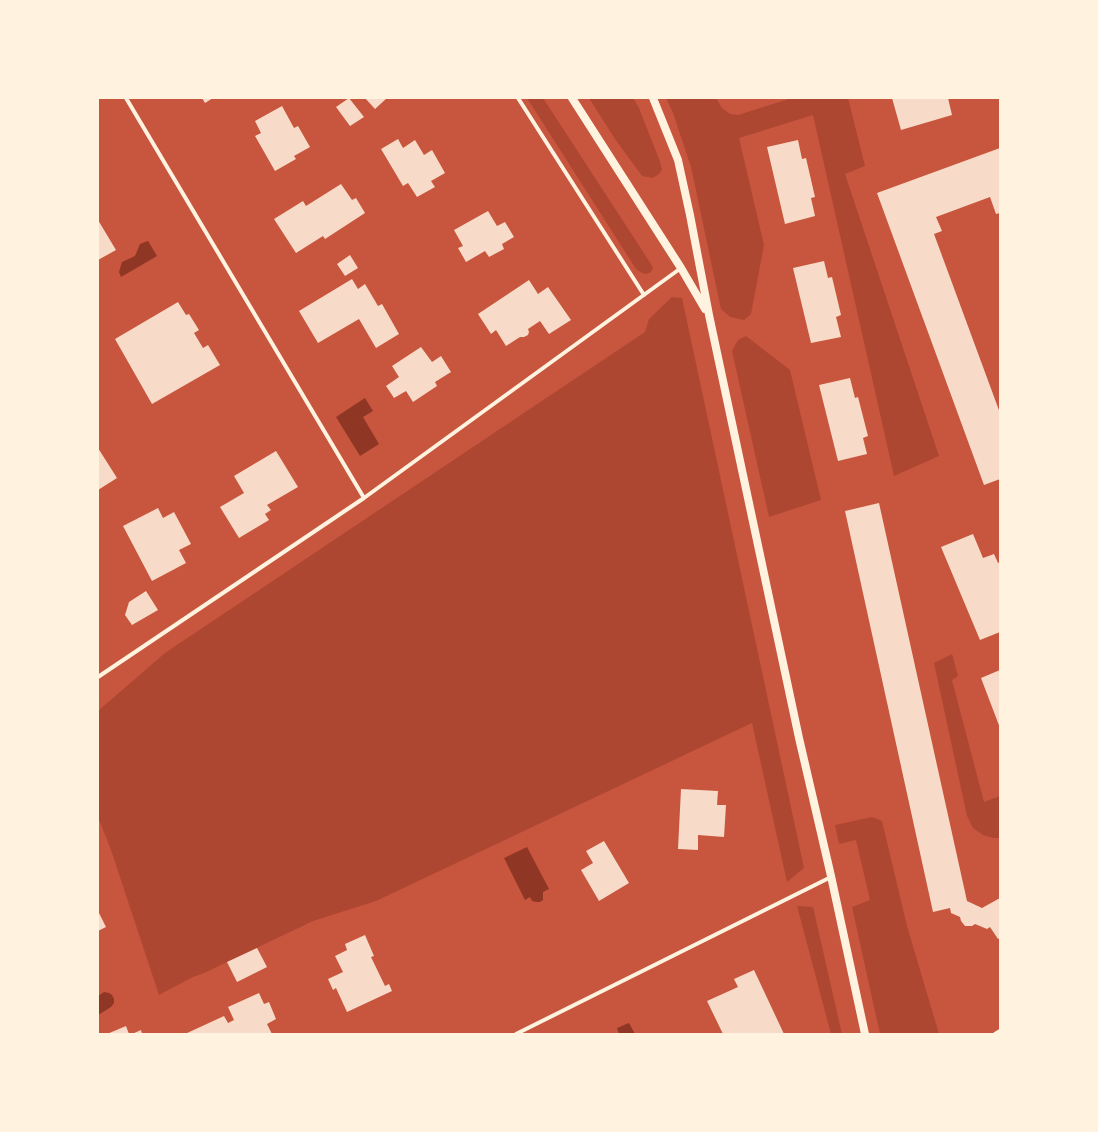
<!DOCTYPE html>
<style>
body{margin:0}
#map{position:relative;width:1098px;height:1132px;overflow:hidden;background:#c8553d;font-family:Lato,sans-serif}
canvas{display:block}
.frame{position:absolute;inset:0;border:99px solid #fff3e0;pointer-events:none}
</style>
<div id="map">
<canvas width="1098" height="1132"></canvas>
<div class="frame"></div>
</div>
<script>
const g = document.querySelector('canvas').getContext('2d');
g.lineJoin = 'round';
function paint(path, color) {
  g.fillStyle = color;
  g.fill(path, 'evenodd');
}
function poly(rows) {
  const path = new Path2D();
  for (const r of rows) {
    path.moveTo(r[0], r[1]);
    for (let i = 2; i < r.length; i += 2) path.lineTo(r[i], r[i + 1]);
  }
  return path;
}
function trace(path, color, width, dash) {
  g.strokeStyle = color;
  g.lineWidth = width;
  g.lineCap = dash ? 'butt' : 'round';
  g.setLineDash(dash || []);
  g.stroke(path);
}
paint(poly([
 [527,98,543,98,651,264,653,268,651,272,647,274,642,273,636,269],
 [589,98,633,98,639,108,659,159,662,169,660,173,653,178,642,176,615,139],
 [666,98,716,98,722,108,730,114,738,115,792,98,848,98,865,166,845,174,939,456,894,476,813,115,739,138,764,245,751,314,744,320,730,317,721,309,691,167,673,113],
 [672,297,682,298,804,868,787,882,752,723,376,901,313,921,204,973,193,977,159,995,111,850,98,817,98,711,165,653,645,332,649,319],
 [746,336,790,370,821,500,769,517,732,351,738,340],
 [952,654,958,676,952,680,984,802,1000,796,1000,838,993,838,983,835,973,828,967,816,934,663],
 [872,817,882,821,907,926,939,1034,880,1034,852,907,870,900,856,840,839,844,835,825],
 [797,906,813,907,842,1034,831,1034]
]), '#ae4732');
paint(poly([
 [148,241,157,256,121,277,119,272,122,262,135,256,140,244],
 [365,398,373,411,363,417,379,444,360,456,336,417],
 [527,847,549,889,543,892,543,900,540,902,536,902,532,901,530,897,525,900,504,858],
 [104,992,109,993,112,995,114,999,114,1003,111,1007,98,1015,98,996],
 [629,1023,635,1034,619,1034,617,1028]
]), '#8f3625');
paint(poly([
 [202,98,213,98,205,103],
 [349,98,364,117,350,126,336,107],
 [365,98,387,98,375,109],
 [892,98,948,98,952,115,901,130],
 [282,106,294,128,298,126,310,147,294,156,296,159,275,171,255,136,261,133,255,121],
 [398,139,403,148,415,140,424,155,432,150,445,173,431,181,435,187,417,197,408,183,403,186,381,149],
 [798,140,802,159,806,158,815,197,811,198,815,216,785,224,767,147],
 [1000,148,1000,213,996,214,990,197,936,217,942,231,934,234,1000,413,1000,479,984,485,877,193],
 [341,184,352,200,356,198,365,213,325,239,323,236,296,253,274,219,303,201,306,206],
 [488,211,497,226,505,222,514,237,502,244,504,249,489,257,485,251,466,262,458,248,463,246,454,230],
 [98,220,116,250,98,260],
 [350,255,358,268,345,276,337,264],
 [824,261,828,278,832,277,841,315,836,317,841,337,811,343,793,268],
 [352,279,358,289,365,284,378,306,382,304,399,334,376,348,359,319,318,343,299,311],
 [529,280,538,294,548,287,571,320,549,334,540,321,528,329,529,332,528,335,524,337,520,337,506,346,496,330,491,334,478,314],
 [178,302,186,315,189,314,199,330,194,333,203,348,208,345,220,365,152,404,115,339],
 [421,347,432,362,441,356,451,372,435,382,437,386,413,402,406,391,394,398,386,386,399,377,392,366],
 [850,378,855,398,858,397,868,436,863,438,867,454,838,461,819,385],
 [98,448,117,478,98,490],
 [276,451,298,487,267,505,271,510,265,514,269,520,239,538,220,507,244,493,234,476],
 [879,503,967,901,982,908,1000,898,1000,938,998,939,990,927,987,929,975,924,972,926,965,926,961,921,960,917,951,913,950,908,933,912,845,511],
 [158,508,163,518,174,512,191,544,179,550,186,563,152,581,123,526],
 [973,534,983,558,994,554,998,563,1000,562,1000,632,980,640,941,547],
 [146,591,158,610,132,625,125,615,129,602],
 [1000,670,1000,728,981,678],
 [681,789,718,791,717,805,726,805,724,837,698,835,698,850,678,849],
 [604,841,629,883,599,901,581,870,593,863,586,851],
 [98,911,106,927,98,931],
 [365,935,374,956,371,957,385,986,389,984,392,991,347,1012,336,988,333,990,328,979,343,972,335,956,347,950,345,944],
 [257,948,267,967,237,982,227,962],
 [754,970,784,1034,723,1034,707,1001,738,987,734,979],
 [259,993,264,1004,269,1002,276,1019,267,1024,272,1034,185,1034,224,1016,228,1023,234,1020,228,1007],
 [126,1026,129,1034,107,1034],
 [141,1030,142,1034,132,1034]
]), '#f7dbc8');
trace(poly([
 [126,98,364,498],
 [518,98,644,295],
 [98,677,364,498,681,268],
 [516,1034,831,877],
 [995,1034,1000,1031]
]), '#fff3e0', 4);
trace(poly([
 [572,98,681,268,705,309],
 [653,98,678,160,690,215,709,315,799,738,831,876,865,1034]
]), '#fff3e0', 8);
</script>
